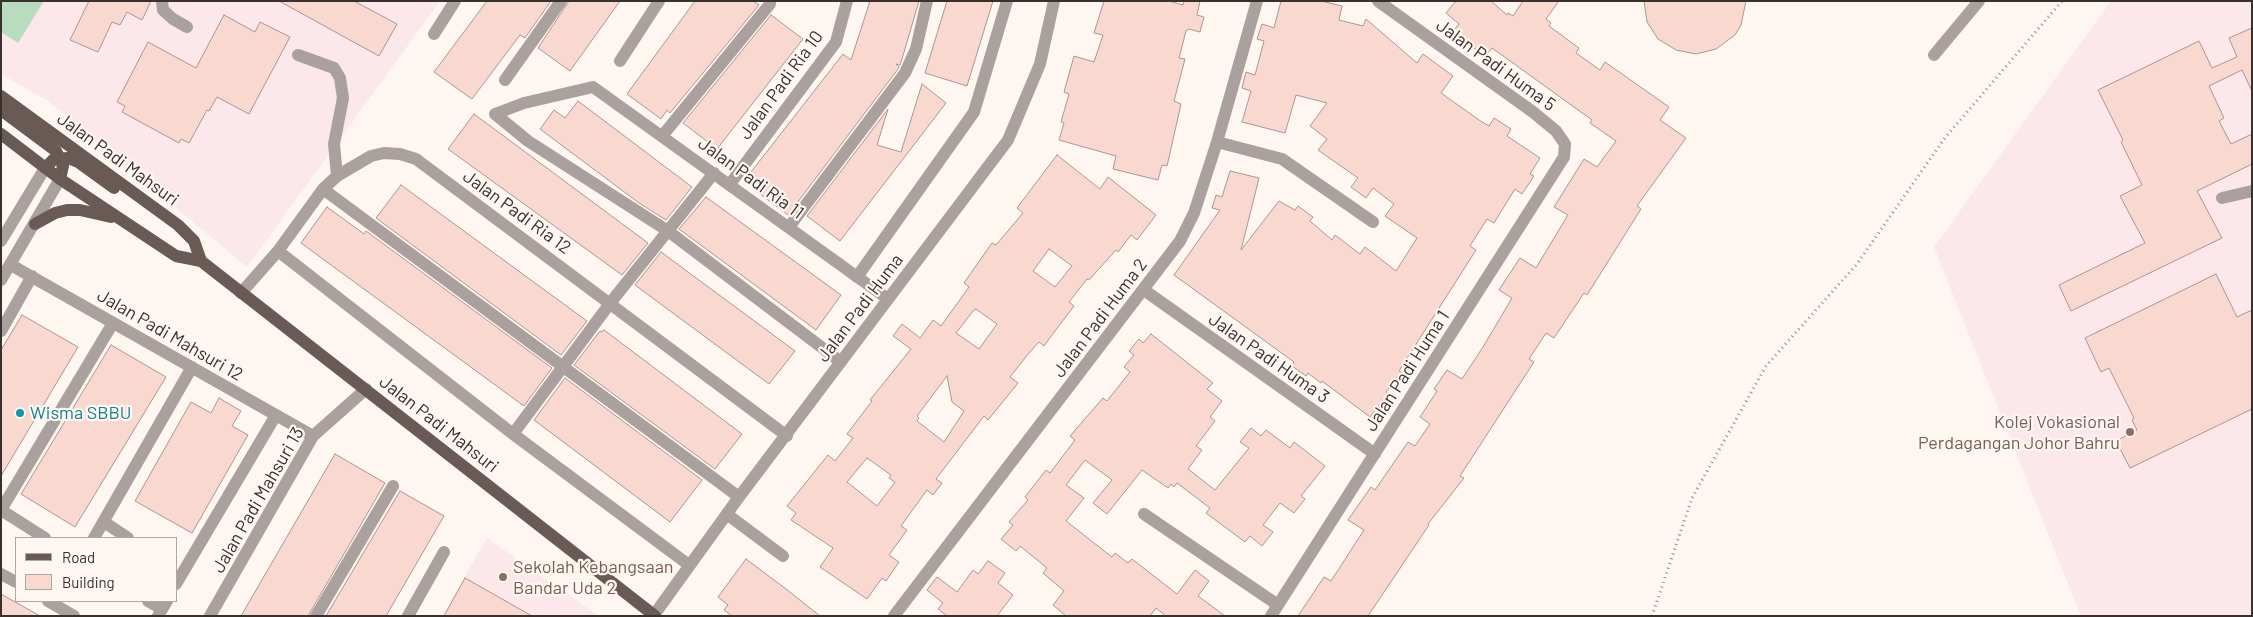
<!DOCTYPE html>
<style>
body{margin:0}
#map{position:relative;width:2253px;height:617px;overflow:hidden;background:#fdf6f1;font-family:Barlow,sans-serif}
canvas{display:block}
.frame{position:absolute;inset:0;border:2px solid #38312d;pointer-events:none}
.legend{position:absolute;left:15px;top:537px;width:162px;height:65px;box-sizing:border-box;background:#fdf6f1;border:1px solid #aea7a3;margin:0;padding:6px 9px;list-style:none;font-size:15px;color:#38312d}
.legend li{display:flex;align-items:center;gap:10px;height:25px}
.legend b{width:25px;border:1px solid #aea7a3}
</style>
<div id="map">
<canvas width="2253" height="617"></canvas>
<div class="frame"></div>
<ul class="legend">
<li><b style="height:6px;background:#6a5a56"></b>Road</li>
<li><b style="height:14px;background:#f9d8cf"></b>Building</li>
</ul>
</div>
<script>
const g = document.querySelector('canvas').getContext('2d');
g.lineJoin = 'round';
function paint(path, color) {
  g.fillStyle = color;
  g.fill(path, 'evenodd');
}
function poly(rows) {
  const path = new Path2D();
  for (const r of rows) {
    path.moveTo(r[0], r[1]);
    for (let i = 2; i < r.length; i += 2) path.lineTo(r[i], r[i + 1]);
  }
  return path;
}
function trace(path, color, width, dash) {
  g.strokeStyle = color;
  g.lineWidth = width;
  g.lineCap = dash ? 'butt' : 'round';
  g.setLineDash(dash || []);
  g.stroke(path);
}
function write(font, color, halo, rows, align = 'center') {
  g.font = font + ' Barlow,sans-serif';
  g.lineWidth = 4.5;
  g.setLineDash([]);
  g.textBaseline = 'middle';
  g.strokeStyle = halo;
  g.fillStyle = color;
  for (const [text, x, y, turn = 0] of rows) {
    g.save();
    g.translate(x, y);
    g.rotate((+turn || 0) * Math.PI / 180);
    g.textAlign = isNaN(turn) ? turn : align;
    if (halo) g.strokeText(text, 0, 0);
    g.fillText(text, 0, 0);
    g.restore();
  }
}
paint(poly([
 [1,1,440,1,247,267,48,101,1,74],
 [2111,1,2252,1,2252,616,2081,616,1934,247],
 [487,538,599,616,442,616]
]), '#fce7eb');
paint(poly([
 [1,1,44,1,18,43,1,32]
]), '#b8dcbd');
const building = poly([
 [89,1,151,1,142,20,127,12,120,25,112,22,98,52,70,40,89,1],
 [279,1,354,1,397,24,379,56,279,1],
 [487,1,551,1,525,38,520,35,472,99,434,72,487,1],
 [569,1,620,1,570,71,538,48,569,1],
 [695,1,753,1,759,5,670,113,667,110,661,119,627,94,695,1],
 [870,1,919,1,902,59,900,65,896,64,899,67,898,69,788,215,755,190,751,172,843,54,851,60,870,1],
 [947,1,993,1,967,86,925,73,947,1],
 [1104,1,1169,1,1183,5,1184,1,1200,1,1197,15,1204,17,1200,32,1189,29,1186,31,1179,58,1185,59,1174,101,1181,104,1167,166,1162,165,1158,180,1113,169,1116,156,1059,140,1064,123,1061,122,1069,94,1064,92,1074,56,1094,62,1103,35,1094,33,1104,1],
 [1281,1,1321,1,1342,6,1339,20,1363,26,1366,19,1417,63,1423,54,1453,76,1441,93,1479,120,1489,126,1494,118,1511,129,1507,136,1540,158,1530,174,1534,176,1522,194,1515,189,1494,223,1487,219,1470,246,1476,250,1399,371,1401,372,1386,392,1388,393,1370,417,1322,381,1321,383,1308,373,1306,376,1292,366,1294,362,1174,275,1220,210,1212,208,1216,195,1222,197,1230,171,1259,178,1241,250,1279,201,1295,210,1298,206,1313,217,1310,221,1332,240,1335,235,1360,254,1365,247,1396,271,1417,238,1385,216,1394,204,1373,188,1366,198,1351,187,1358,178,1318,150,1327,139,1310,126,1327,103,1296,95,1285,133,1242,122,1251,91,1242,88,1246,72,1255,75,1264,41,1257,39,1262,24,1274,28,1281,1],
 [1456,1,1491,1,1507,15,1508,13,1513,16,1523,1,1559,1,1546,19,1551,23,1549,26,1579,48,1576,53,1600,70,1605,62,1669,107,1660,120,1686,138,1637,206,1641,209,1587,295,1584,293,1554,338,1546,333,1529,359,1534,362,1460,476,1464,478,1428,524,1429,525,1368,616,1298,616,1324,577,1331,581,1364,530,1348,520,1371,487,1375,490,1408,442,1415,446,1430,424,1420,417,1437,391,1434,389,1447,370,1462,379,1483,347,1512,298,1499,290,1520,258,1536,268,1568,215,1554,207,1584,159,1597,167,1616,141,1590,123,1592,120,1492,48,1485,57,1453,31,1459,24,1446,13,1456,1],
 [1644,1,1746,1,1741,25,1735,35,1716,49,1696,54,1676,50,1658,39,1647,22,1644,1],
 [224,15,255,32,260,22,290,37,249,114,217,97,209,111,207,110,189,143,181,139,179,143,122,112,125,106,117,102,148,42,196,68,224,15],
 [771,15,803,39,717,149,683,123,771,15],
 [2252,28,2252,91,2242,70,2209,86,2224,118,2219,121,2231,144,2252,134,2252,164,2197,191,2222,238,2071,311,2059,285,2145,243,2120,196,2142,185,2121,142,2123,140,2098,90,2199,41,2212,68,2237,57,2229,38,2252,28],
 [922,84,946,103,840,241,807,216,888,109,877,145,901,152,922,84],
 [578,101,692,187,666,220,639,203,540,129,554,110,565,118,578,101],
 [474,114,648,243,622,275,448,149,474,114],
 [1057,155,1100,189,1108,177,1156,215,1137,240,1131,235,1118,252,1116,250,1089,280,1087,279,1069,302,1074,306,1055,331,1044,346,1039,342,1029,353,1010,377,1018,383,988,420,984,416,936,479,942,483,933,495,927,490,901,526,907,530,889,555,899,562,886,581,882,578,867,599,820,567,833,548,791,520,796,513,787,506,828,455,835,461,853,438,847,434,872,401,870,400,911,349,893,336,902,324,920,338,933,320,941,326,969,287,964,283,992,243,996,245,1023,213,1017,208,1057,155],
 [1049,249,1072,266,1055,287,1033,271,1049,249],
 [976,309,997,324,979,349,956,333,973,311,976,309],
 [947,376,952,402,964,411,944,442,917,421,919,418,917,416,947,376],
 [867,458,891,475,889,478,895,482,877,506,847,482,867,458],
 [401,185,587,321,561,355,376,218,401,185],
 [706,197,841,295,816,330,679,229,706,197],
 [327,207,364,234,366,231,552,368,524,406,301,243,327,207],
 [661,252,795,351,769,384,635,285,661,252],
 [2216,274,2237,317,2252,310,2252,409,2130,468,2116,441,2137,430,2132,420,2134,418,2109,368,2101,372,2085,338,2216,274],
 [22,315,78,347,1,476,1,350,22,315],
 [604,330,742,434,715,469,574,365,600,331,602,332,604,330],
 [1151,334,1213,383,1207,389,1222,401,1210,417,1215,421,1196,446,1202,450,1188,469,1215,490,1249,448,1240,442,1251,428,1261,436,1266,430,1290,448,1294,442,1325,466,1301,496,1305,499,1294,513,1280,503,1263,525,1273,532,1262,546,1250,536,1245,542,1206,513,1210,508,1177,483,1174,487,1171,484,1168,488,1142,470,1107,514,1093,503,1112,480,1085,460,1066,485,1084,498,1066,521,1112,557,1115,553,1128,563,1132,559,1177,594,1195,570,1209,581,1198,596,1225,616,1166,616,1156,608,1150,616,1066,616,1053,605,1064,591,1043,573,1047,568,1020,546,1016,551,1001,539,1013,525,1009,522,1028,500,1025,497,1046,470,1050,473,1075,440,1070,436,1103,398,1107,401,1130,372,1124,367,1134,355,1129,351,1139,339,1143,343,1151,334],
 [111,345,166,377,75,527,21,494,111,345],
 [565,378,702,480,670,522,534,420,565,378],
 [219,398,241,411,232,426,248,435,192,533,135,501,191,402,211,413,219,398],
 [335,454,385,483,308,616,241,616,335,454],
 [400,491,444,516,386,616,326,616,400,491],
 [746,559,786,589,820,616,732,616,724,610,728,605,718,597,746,559],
 [988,561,1005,573,998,583,1013,595,997,616,947,616,938,609,943,603,927,590,937,577,957,592,973,570,978,574,988,561],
 [465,578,532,616,444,616,465,578],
 [1,594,40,616,1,616,1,594]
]);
paint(building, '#f9d8cf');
trace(building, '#aa9691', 1);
trace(poly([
 [1652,616,1692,498,1766,366,1857,264,1944,139,2062,1]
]), '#928b87', 3, [1, 4]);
trace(poly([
 [162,1,163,10,173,19,187,27],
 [434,34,455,1],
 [298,55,334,68,340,78,343,98,334,144,337,176],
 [1934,55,1979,1],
 [620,61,659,1],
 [505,80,561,1],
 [663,135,770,4,770,1],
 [1217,142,1282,159,1373,222],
 [730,184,836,42,847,1],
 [323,189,739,497],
 [2222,198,2252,191],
 [789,227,905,73,916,49,927,1],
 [1,241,45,168],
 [278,251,513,434,689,565],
 [11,265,313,436],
 [857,277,974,112,1007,1],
 [1,280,60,179],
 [1144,290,1375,454],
 [241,293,278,251,323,189,337,176,371,156,384,153,400,154,416,159,787,436],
 [1,331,32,276],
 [841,362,668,231,528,141,495,114,524,103,593,87,888,299],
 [513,434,611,302,714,173],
 [1,510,113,323],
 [1,510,45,538],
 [1144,514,1278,605],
 [728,515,783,556],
 [104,522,128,538],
 [94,538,192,367],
 [1,574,16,582],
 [176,584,276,415],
 [48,601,74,616],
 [148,601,162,609],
 [654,615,739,497,1008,140,1040,64,1054,1],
 [158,616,167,601],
 [210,616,313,436,366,389],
 [316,616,393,486],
 [408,616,444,552],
 [894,616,1180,241,1194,213,1217,142,1257,1],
 [1271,616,1564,157,1565,144,1556,131,1533,112,1378,1]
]), '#aaa19e', 12);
trace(poly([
 [1,96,178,225,194,241,201,261],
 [1,110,56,151,63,166,60,179],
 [1,134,60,179,176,256,201,261,655,616],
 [45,168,54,159,68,158,78,162,114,188],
 [35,224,55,213,67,210,80,210,111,217]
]), '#6a5a56', 12);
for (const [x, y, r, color] of [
 [20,413,5,"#0f9aa8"],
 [2130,432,5,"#8d6e63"],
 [503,577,5,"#8d6e63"]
]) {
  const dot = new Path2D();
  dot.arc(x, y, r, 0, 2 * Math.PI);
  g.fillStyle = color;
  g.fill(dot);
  trace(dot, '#fdf6f1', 2);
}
write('18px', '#38312d', '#fdf6f1', [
 ["Jalan Padi Huma 5",1496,65,36],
 ["Jalan Padi Ria 10",781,85,-54],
 ["Jalan Padi Mahsuri",118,159,36],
 ["Jalan Padi Ria 11",751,178,36],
 ["Jalan Padi Ria 12",517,212,36],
 ["Jalan Padi Huma",860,308,-53],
 ["Jalan Padi Huma 2",1100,318,-53],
 ["Jalan Padi Mahsuri 12",170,335,30],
 ["Jalan Padi Huma 3",1269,358,35],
 ["Jalan Padi Huma 1",1407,371,-57],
 ["Jalan Padi Mahsuri",439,424,38],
 ["Jalan Padi Mahsuri 13",258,500,-60]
]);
write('18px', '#0d838f', '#fdf6f1', [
 ["Wisma SBBU",30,413]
], 'left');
write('18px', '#785e54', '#fdf6f1', [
 ["Kolej Vokasional",2120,422],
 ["Perdagangan Johor Bahru",2120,443],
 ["Sekolah Kebangsaan",513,567,"left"],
 ["Bandar Uda 2",513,588,"left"]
], 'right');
</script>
